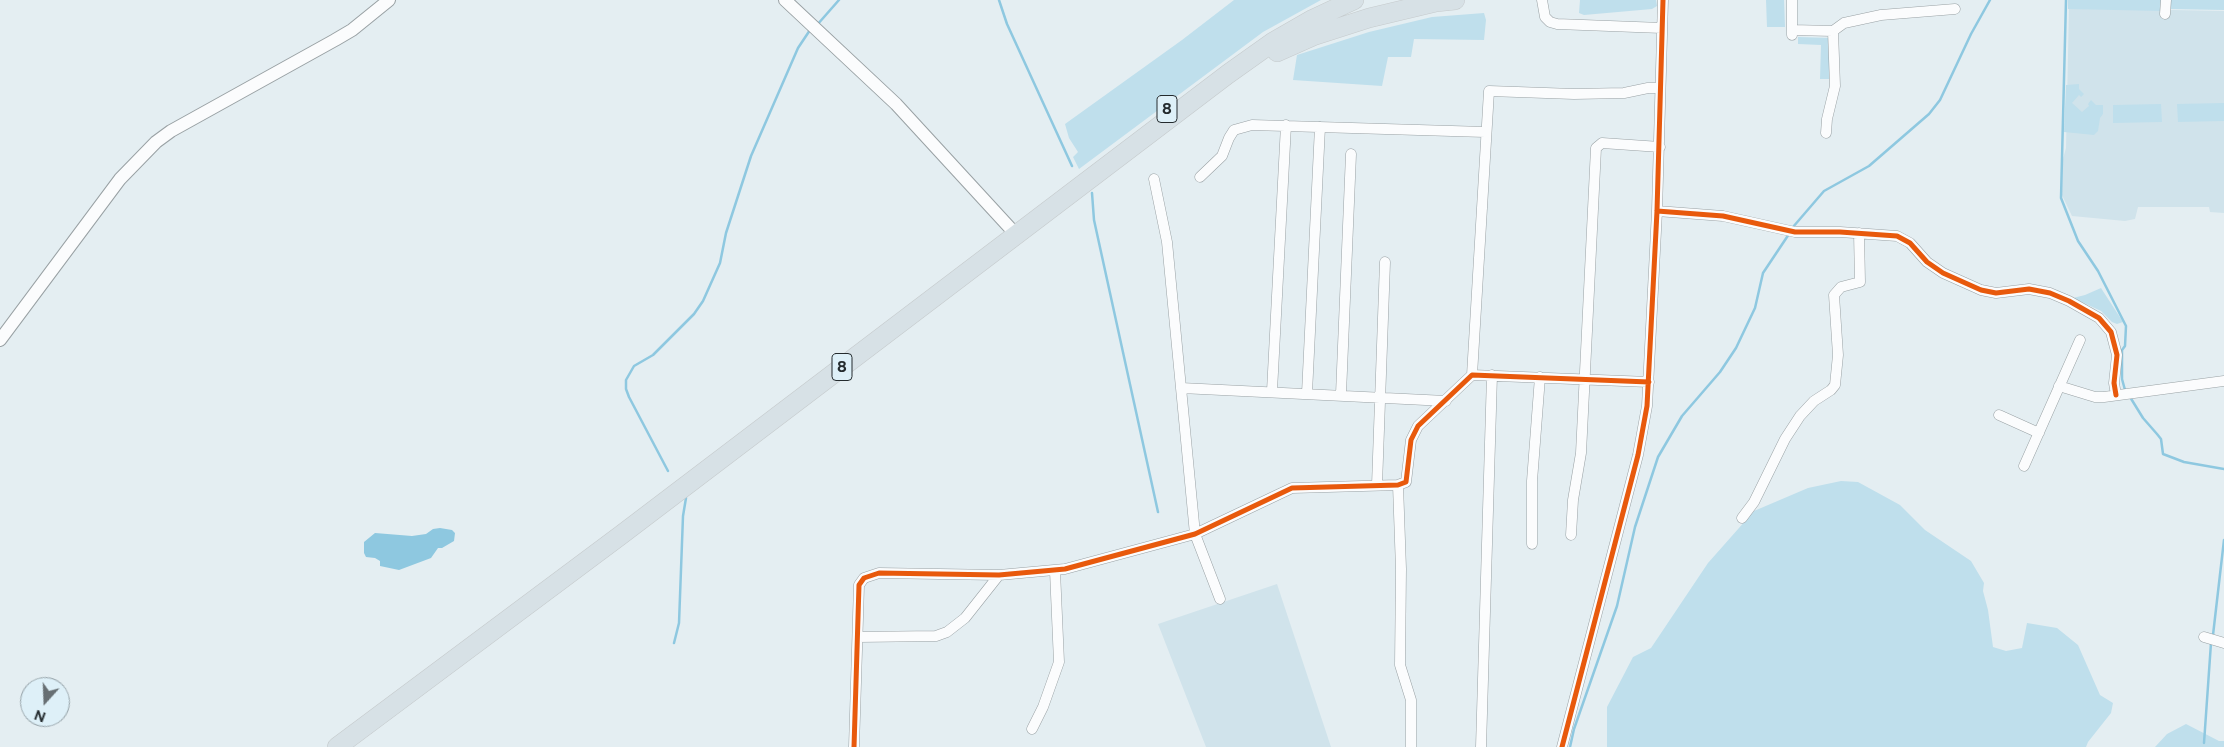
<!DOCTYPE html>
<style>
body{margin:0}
#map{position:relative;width:2224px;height:747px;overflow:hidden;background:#e4eef2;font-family:Figtree,sans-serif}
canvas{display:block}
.north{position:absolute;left:20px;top:677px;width:50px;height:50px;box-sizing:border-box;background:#def0f8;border:1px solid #94a1a7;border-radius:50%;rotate:200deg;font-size:14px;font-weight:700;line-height:20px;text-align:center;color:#242b2e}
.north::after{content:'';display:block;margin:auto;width:18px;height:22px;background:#676f73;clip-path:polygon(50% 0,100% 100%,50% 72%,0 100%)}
</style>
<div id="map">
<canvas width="2224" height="747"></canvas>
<div class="north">N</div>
</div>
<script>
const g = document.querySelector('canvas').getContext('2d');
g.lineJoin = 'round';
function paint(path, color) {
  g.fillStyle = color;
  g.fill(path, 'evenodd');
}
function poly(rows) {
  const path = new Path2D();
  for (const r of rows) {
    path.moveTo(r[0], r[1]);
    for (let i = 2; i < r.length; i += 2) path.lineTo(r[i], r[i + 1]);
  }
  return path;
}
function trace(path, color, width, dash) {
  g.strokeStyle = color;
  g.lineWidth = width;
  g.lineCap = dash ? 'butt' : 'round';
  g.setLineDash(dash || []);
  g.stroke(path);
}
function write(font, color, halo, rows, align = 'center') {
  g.font = font + ' Figtree,sans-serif';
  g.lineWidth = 5;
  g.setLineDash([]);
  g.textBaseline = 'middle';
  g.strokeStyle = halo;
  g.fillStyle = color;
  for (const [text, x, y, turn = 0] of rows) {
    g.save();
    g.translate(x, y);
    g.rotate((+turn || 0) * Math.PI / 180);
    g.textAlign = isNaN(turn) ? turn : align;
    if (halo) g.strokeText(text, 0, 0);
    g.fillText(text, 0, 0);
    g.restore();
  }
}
paint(poly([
 [2069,8,2224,11,2224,213,2210,212,2209,207,2138,207,2135,219,2125,221,2072,216,2062,195,2063,159,2066,148],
 [1277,584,1331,747,1206,747,1158,624]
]), '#d0e3eb');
paint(poly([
 [1234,0,1321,0,1263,32,1079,169,1073,157,1078,152,1069,138,1065,124,1182,40],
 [1580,0,1656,0,1657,6,1652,9,1584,15,1579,13],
 [1766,0,1784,0,1785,27,1767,27],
 [2068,0,2162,0,2161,11,2068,9],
 [2171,0,2224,0,2224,10,2171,9],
 [1484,13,1486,20,1484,40,1414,39,1411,57,1388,57,1382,86,1293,80,1297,55,1369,32,1432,17],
 [1798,37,1831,38,1829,79,1820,79,1821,45,1798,44],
 [2079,84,2079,89,2084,94,2081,97,2079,95,2072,103,2082,112,2089,106,2088,104,2091,100,2096,105,2103,105,2103,114,2100,118,2098,131,2094,135,2064,132,2066,85],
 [2224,103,2224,121,2178,122,2177,104],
 [2161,104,2162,122,2113,123,2113,105],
 [2101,288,2123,322,2117,324,2112,322,2101,311,2073,298,2085,295],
 [1841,481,1858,482,1900,505,1925,530,1971,561,1984,583,1983,591,1988,610,1993,647,2006,651,2022,648,2027,623,2057,628,2078,645,2100,695,2113,703,2111,713,2088,742,2086,747,1607,747,1607,707,1633,657,1651,648,1708,563,1754,511,1808,488],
 [2186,724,2219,741,2224,741,2224,747,2155,747,2167,734]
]), '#bfdfec');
paint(poly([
 [440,528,452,530,455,533,454,541,442,548,438,548,431,558,399,570,380,566,380,561,375,558,366,557,364,553,364,542,375,533,412,536,426,534,433,529]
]), '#8ec8e0');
trace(poly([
 [999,0,1007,24,1072,166],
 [2066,0,2061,198,2078,241,2098,271,2126,326,2125,346,2122,350,2122,379,2125,390],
 [817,25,839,0],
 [1092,193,1094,220,1158,512],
 [1793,227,1824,191,1869,166,1929,114,1940,100,1971,34,1990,0],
 [2130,397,2143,418,2157,434,2161,439,2163,454,2184,462,2224,469],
 [668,471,629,397,626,389,626,380,634,366,653,355,694,314,703,301,720,263,726,233,751,156,798,48,810,30],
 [2213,635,2224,540],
 [674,643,679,623,683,516,686,498],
 [2204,743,2211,643],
 [1570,747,1574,729,1617,606,1635,527,1658,457,1682,416,1720,372,1736,348,1755,308,1763,273,1789,234]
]), '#8ec8e0', 2.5);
const minor = poly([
 [1542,0,1545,17,1550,22,1557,24,1662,28],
 [1792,0,1792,35],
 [2165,14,2166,0],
 [1792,30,1833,31,1844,23,1881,15,1955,9],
 [1826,133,1827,119,1835,86,1833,31],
 [1200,177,1222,156,1229,138,1234,130,1252,125,1485,132],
 [1154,179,1167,242,1195,534,1220,599],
 [1657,211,1723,216,1795,232,1840,232,1897,236,1910,243,1927,262,1943,273,1981,290,1996,293,2029,289,2050,293,2069,301,2099,318,2111,332,2117,355,2114,383,2116,395],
 [1472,375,1489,91,1574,94,1624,93,1648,88,1660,88],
 [2059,386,2095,397,2104,397,2224,381],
 [1181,388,1446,401],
 [1272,391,1286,125],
 [1307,393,1320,127],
 [1341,394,1351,154],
 [1999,415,2039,433],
 [2024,466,2080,340],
 [1377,485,1385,262],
 [1398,485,1401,569,1400,665,1411,700,1411,747],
 [1742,518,1754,502,1785,439,1800,416,1814,401,1831,390,1835,385,1838,355,1834,295,1841,287,1860,282,1859,233],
 [1571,535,1573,500,1581,453,1596,148,1602,143,1660,147],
 [1532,544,1532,481,1540,377],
 [858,637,936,636,947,632,965,618,999,575],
 [2204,637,2224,643],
 [1032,729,1043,707,1059,662,1055,571],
 [854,747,859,585,864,578,879,573,999,575,1065,569,1195,534,1292,488,1398,485,1406,482,1411,440,1418,426,1472,375,1649,382],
 [1481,747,1492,375],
 [1562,747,1638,455,1647,406,1657,211,1663,0]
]);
const tertiary = poly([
 [785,0,896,104,1010,228],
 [0,340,120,179,156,142,171,131,335,40,352,30,389,0]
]);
const motorway = poly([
 [1277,52,1313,36,1369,18,1436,2,1455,0],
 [337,747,621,535,1228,74,1273,42,1313,19,1354,0]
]);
trace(minor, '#99a1a4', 11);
trace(tertiary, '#99a1a4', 14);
trace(motorway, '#c5cacc', 20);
trace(minor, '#fbfcfd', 10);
trace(tertiary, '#fbfcfd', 12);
trace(motorway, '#d7e1e6', 19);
trace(poly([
 [1657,211,1723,216,1795,232,1840,232,1897,236,1910,243,1927,262,1943,273,1981,290,1996,293,2029,289,2050,293,2069,301,2099,318,2111,332,2117,355,2114,383,2116,395],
 [854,747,859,585,864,578,879,573,999,575,1065,569,1195,534,1292,488,1398,485,1406,482,1411,440,1418,426,1472,375,1649,382],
 [1562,747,1638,455,1647,406,1657,211,1663,0]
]), '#e8590c', 5);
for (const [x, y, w] of [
 [1167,109,20],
 [842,367,20]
]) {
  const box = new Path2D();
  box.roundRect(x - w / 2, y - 13.5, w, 27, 4);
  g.fillStyle = '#def0f8';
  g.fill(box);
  trace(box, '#242b2e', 1);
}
write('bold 16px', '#242b2e', null, [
 ["8",1167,109],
 ["8",842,367]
]);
</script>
